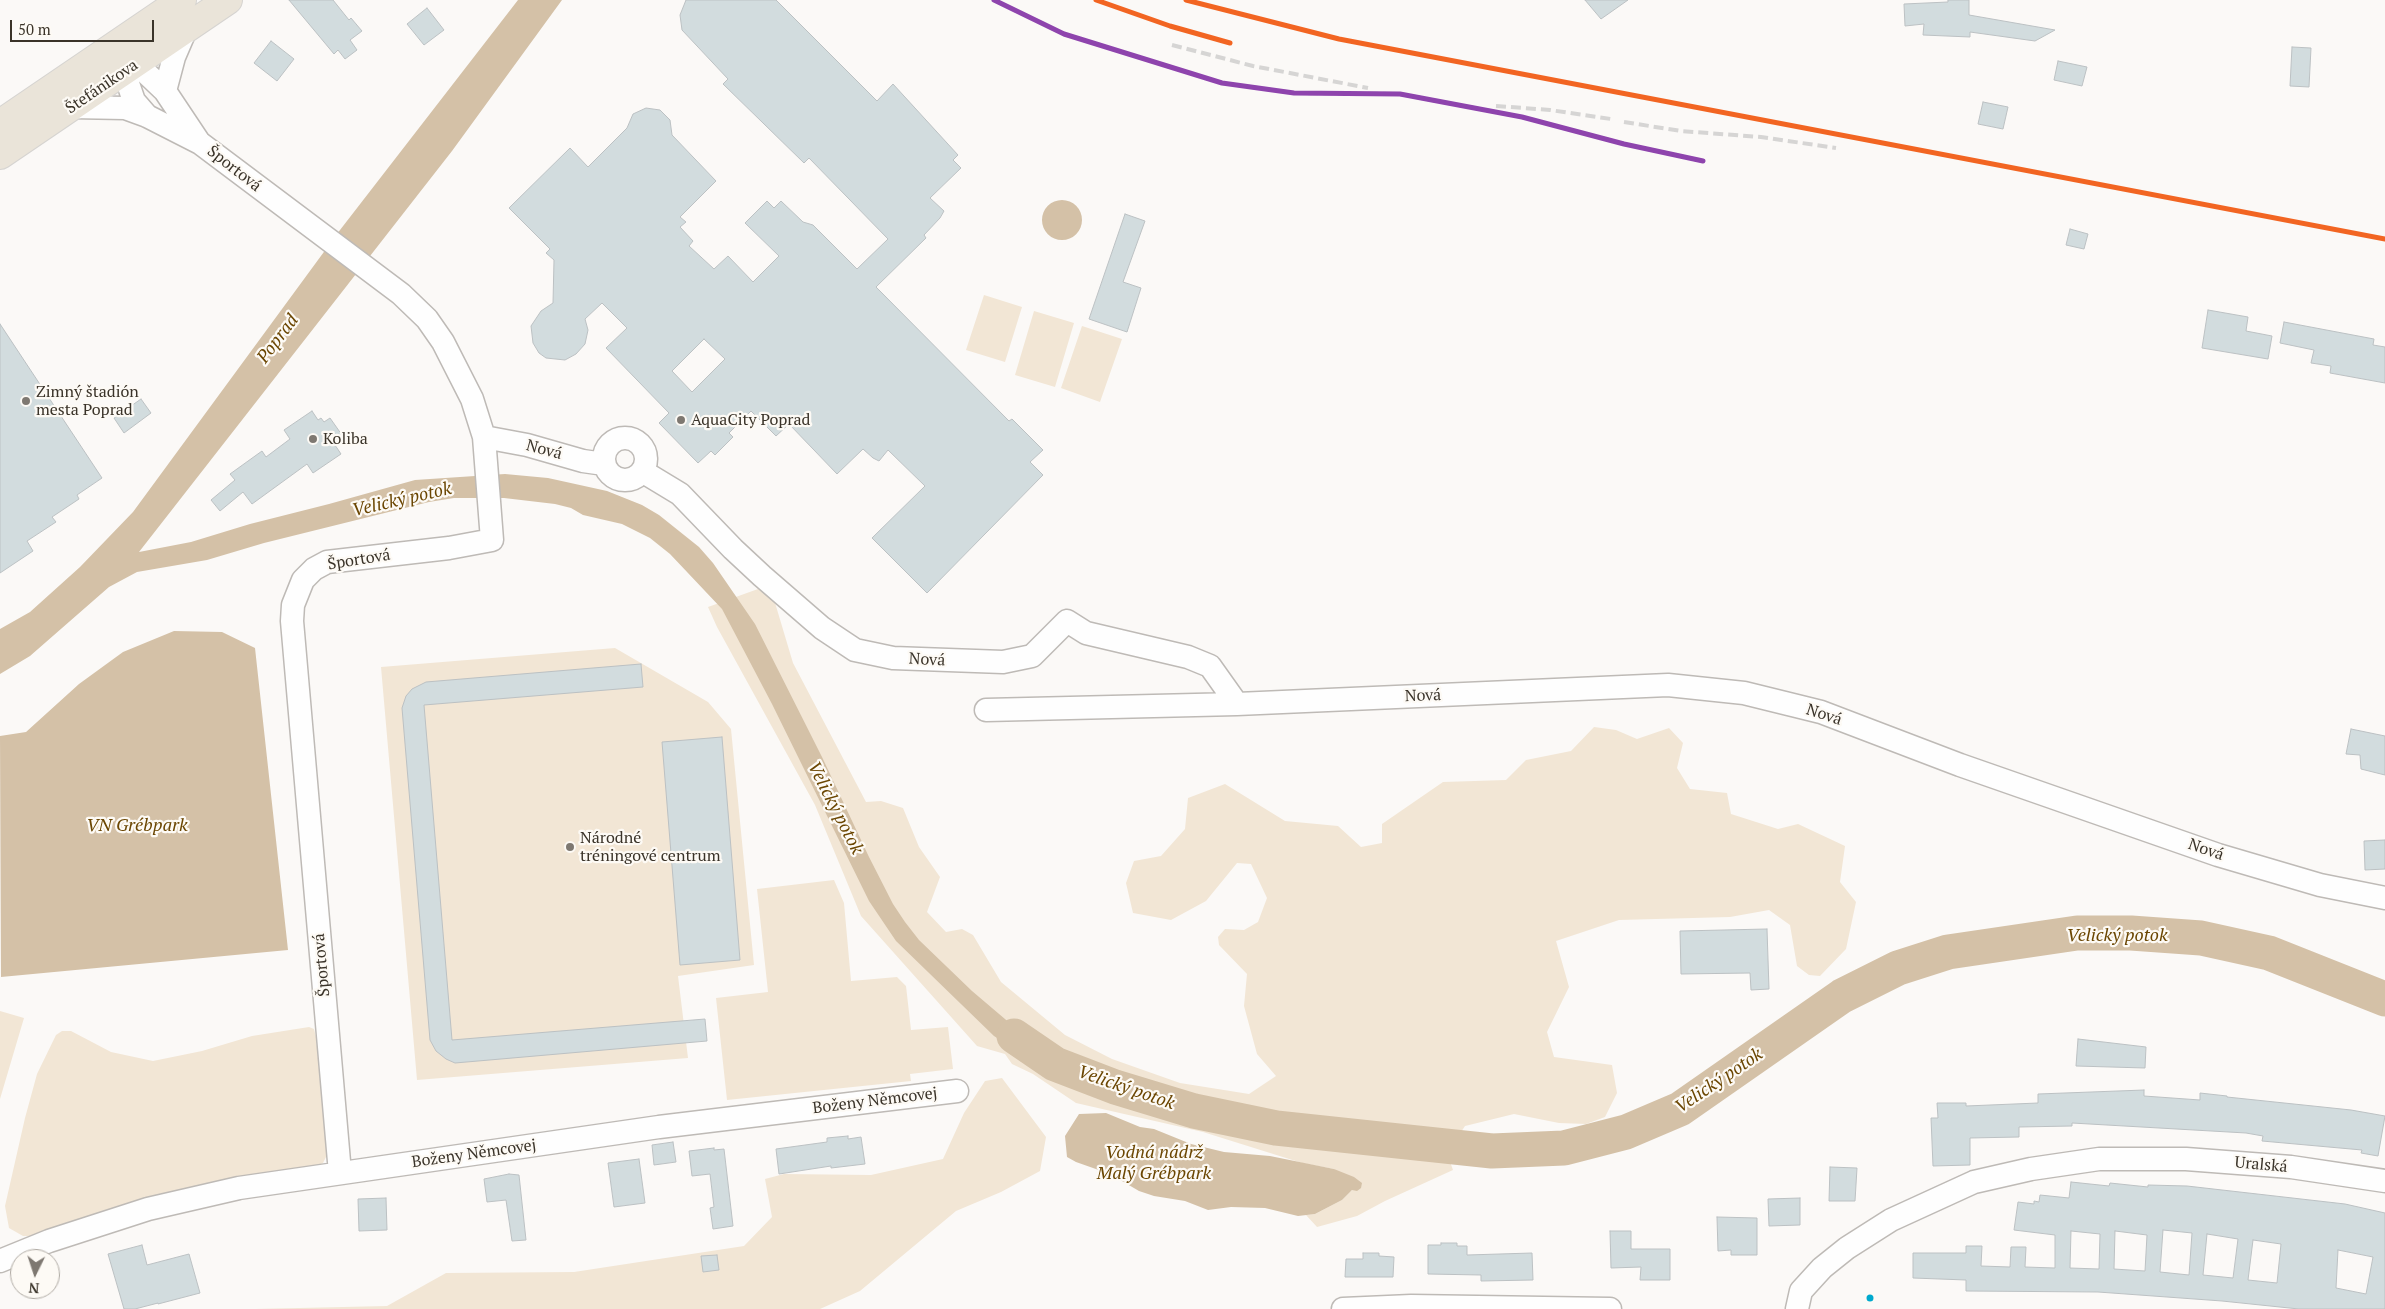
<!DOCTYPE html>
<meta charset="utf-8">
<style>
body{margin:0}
#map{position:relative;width:2385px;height:1309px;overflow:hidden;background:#fbf9f7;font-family:"PT Serif",serif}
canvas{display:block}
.north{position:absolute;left:10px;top:1249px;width:50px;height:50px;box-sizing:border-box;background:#fdfaf5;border:1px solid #afaaa3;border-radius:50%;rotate:184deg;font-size:14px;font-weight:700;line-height:20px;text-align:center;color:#3a3329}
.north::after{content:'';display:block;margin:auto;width:18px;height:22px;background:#7e7871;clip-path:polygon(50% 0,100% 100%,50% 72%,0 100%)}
.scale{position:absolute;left:10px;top:20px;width:144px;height:22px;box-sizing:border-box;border:2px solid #3a3329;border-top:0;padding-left:6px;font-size:15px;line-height:18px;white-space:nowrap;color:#3a3329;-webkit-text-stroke:4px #fdfaf5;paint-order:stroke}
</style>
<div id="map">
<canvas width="2385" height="1309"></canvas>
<div class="north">N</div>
<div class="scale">50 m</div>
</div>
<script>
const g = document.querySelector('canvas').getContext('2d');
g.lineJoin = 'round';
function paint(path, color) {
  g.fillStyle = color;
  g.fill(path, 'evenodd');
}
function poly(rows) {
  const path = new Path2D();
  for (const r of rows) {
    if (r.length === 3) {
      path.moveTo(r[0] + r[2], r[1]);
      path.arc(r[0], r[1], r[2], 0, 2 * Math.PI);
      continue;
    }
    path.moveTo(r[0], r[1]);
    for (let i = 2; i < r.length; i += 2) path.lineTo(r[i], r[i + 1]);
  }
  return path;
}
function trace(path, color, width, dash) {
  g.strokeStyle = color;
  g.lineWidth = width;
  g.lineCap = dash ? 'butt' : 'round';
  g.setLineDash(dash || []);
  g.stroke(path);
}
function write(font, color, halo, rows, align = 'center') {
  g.font = font + ' "PT Serif",serif';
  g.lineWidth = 4.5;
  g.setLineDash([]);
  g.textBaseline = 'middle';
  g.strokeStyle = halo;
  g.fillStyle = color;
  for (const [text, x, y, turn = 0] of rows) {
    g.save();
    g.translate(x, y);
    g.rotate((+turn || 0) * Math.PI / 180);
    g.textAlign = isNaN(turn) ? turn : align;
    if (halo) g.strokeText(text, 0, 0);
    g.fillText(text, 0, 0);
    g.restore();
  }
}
paint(poly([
 [984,295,1022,307,1005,362,966,350],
 [1034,311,1074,323,1055,387,1015,375],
 [1082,326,1122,339,1100,402,1061,388],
 [758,589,773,596,793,663,866,802,881,801,903,808,919,847,940,877,927,912,946,932,962,929,973,935,1001,982,1065,1035,1112,1059,1180,1083,1249,1094,1276,1076,1257,1054,1244,1006,1247,974,1219,945,1218,937,1225,929,1244,930,1258,922,1267,898,1251,864,1237,863,1206,901,1171,920,1133,913,1126,883,1134,861,1161,856,1185,829,1188,798,1225,784,1285,821,1338,826,1361,847,1382,843,1382,824,1443,782,1506,780,1526,760,1571,751,1594,727,1616,730,1637,739,1669,728,1683,743,1677,768,1690,789,1727,793,1731,814,1778,829,1798,824,1845,846,1840,882,1856,902,1846,949,1820,976,1809,975,1797,966,1790,925,1769,910,1730,917,1619,920,1556,941,1569,987,1547,1032,1554,1057,1612,1065,1617,1093,1605,1117,1586,1124,1559,1123,1514,1114,1465,1126,1447,1153,1453,1170,1385,1201,1357,1216,1317,1227,1306,1215,1315,1214,1342,1200,1352,1190,1334,1169,1302,1163,1203,1132,1076,1103,1033,1074,1012,1064,1005,1054,977,1046,861,916,815,805,717,627,708,607],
 [615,648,708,702,731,729,754,965,678,976,688,1058,417,1080,381,667],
 [834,880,844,903,851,981,897,977,906,986,911,1030,948,1027,953,1069,910,1074,911,1081,727,1100,716,998,768,992,757,889],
 [0,1011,24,1018,0,1099],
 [309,1027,314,1029,316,1037,327,1155,323,1163,315,1167,187,1188,119,1207,33,1236,23,1236,9,1228,5,1206,25,1118,37,1074,56,1035,62,1031,71,1031,111,1052,153,1061,202,1051,252,1036],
 [1002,1078,1046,1137,1040,1171,1001,1192,956,1211,860,1291,820,1309,255,1309,387,1306,446,1273,574,1272,744,1246,772,1217,765,1179,784,1174,871,1175,943,1159,964,1113,985,1081]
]), '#f2e6d5');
paint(poly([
 [518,0,562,0,452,151,139,552,191,542,250,524,329,504,415,480,505,474,548,478,607,491,642,505,659,515,699,547,713,563,755,624,822,757,869,857,893,904,905,922,919,940,972,991,1012,1025,1034,1040,1060,1053,1052,1068,1016,1050,994,1036,896,941,869,901,772,704,722,609,670,554,650,538,622,524,583,515,571,508,555,504,504,498,454,498,429,502,264,543,207,560,137,572,109,587,30,656,0,674,0,629,30,612,80,567,133,512,340,230],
 [1062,220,20],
 [174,631,222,632,255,648,288,950,1,977,0,736,26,732,79,684,123,652],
 [1106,1113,1140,1127,1154,1129,1191,1144,1224,1152,1270,1156,1334,1169,1354,1177,1362,1183,1361,1188,1357,1191,1352,1190,1342,1200,1315,1214,1298,1216,1265,1208,1231,1207,1208,1210,1185,1201,1154,1196,1139,1191,1110,1174,1076,1162,1067,1157,1065,1136,1079,1114]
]), '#d4c1a7');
trace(poly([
 [1014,1036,1055,1064,1115,1087,1194,1111,1276,1128,1492,1151,1564,1148,1626,1132,1680,1109,1842,996,1898,968,1948,952,2077,933,2131,933,2201,938,2269,953,2385,999]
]), '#d4c1a7', 35);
const building = poly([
 [289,0,333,0,349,20,351,18,362,31,350,40,357,50,345,59,338,50,334,54,289,0],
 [686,0,776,0,877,101,893,84,958,155,953,160,961,168,930,198,944,211,940,218,924,235,926,238,876,287,1009,421,1012,419,1043,450,1030,462,1043,475,927,593,872,538,925,486,888,450,879,461,873,458,863,449,837,474,789,424,776,436,751,411,729,433,733,437,715,455,711,451,698,463,659,423,669,413,606,348,627,328,602,303,585,319,588,330,585,344,576,354,565,360,546,358,539,353,533,343,531,326,541,311,553,303,554,260,546,253,550,249,509,208,570,148,588,167,627,128,633,114,646,108,660,110,670,120,672,135,716,181,680,217,686,222,680,227,693,241,689,246,714,269,728,256,753,282,779,256,745,223,767,201,774,208,781,201,803,222,813,225,857,269,888,239,809,158,804,163,723,84,728,79,682,30,680,15,686,0],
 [704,339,725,359,692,392,672,371,704,339],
 [1585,0,1628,0,1601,19,1585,0],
 [1948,0,1969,0,1969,15,2055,30,2035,41,1970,32,1970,37,1923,35,1924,24,1905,26,1904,4,1948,2,1948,0],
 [427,8,444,30,424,45,407,24,427,8],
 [271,41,294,59,277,81,254,63,271,41],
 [2292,47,2311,48,2309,87,2290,86,2292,47],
 [2058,61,2087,67,2082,86,2054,80,2058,61],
 [1983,102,2008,107,2003,129,1978,124,1983,102],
 [1125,214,1145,221,1123,282,1141,288,1127,332,1089,319,1125,214],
 [2070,229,2088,234,2084,249,2066,245,2070,229],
 [2208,310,2248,317,2246,331,2272,336,2268,359,2202,348,2208,310],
 [2284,322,2374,339,2373,345,2385,347,2385,383,2330,373,2331,366,2311,363,2314,350,2280,343,2284,322],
 [0,324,102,478,77,495,79,499,52,517,56,522,27,541,33,551,0,573,0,324],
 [141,399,151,413,124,433,114,418,141,399],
 [312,411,318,420,321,418,324,422,330,418,342,435,336,440,338,443,335,445,341,454,313,473,307,464,252,504,243,492,220,511,211,500,235,480,230,474,262,451,266,457,290,439,284,430,312,411],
 [641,664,643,687,424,705,452,1040,705,1019,707,1041,455,1063,446,1059,436,1051,430,1040,402,708,406,696,412,689,426,682,641,664],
 [2351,729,2385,736,2385,775,2361,769,2360,755,2346,754,2351,729],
 [722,737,740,960,680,965,662,742,722,737],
 [2385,840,2385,869,2365,870,2364,841,2385,840],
 [1767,929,1769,989,1751,990,1750,973,1681,974,1680,931,1767,929],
 [2078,1039,2146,1047,2145,1068,2076,1066,2078,1039],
 [2144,1090,2144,1096,2200,1100,2200,1093,2227,1096,2227,1097,2351,1110,2385,1116,2378,1156,2361,1153,2362,1150,2262,1141,2263,1136,2246,1133,2072,1123,2072,1126,2019,1127,2019,1137,1970,1138,1970,1165,1933,1166,1931,1118,1938,1118,1937,1103,1966,1103,1966,1106,2038,1103,2038,1094,2144,1090],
 [848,1136,848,1139,861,1137,865,1164,831,1168,831,1166,779,1174,776,1149,827,1142,827,1138,848,1136],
 [673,1142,676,1162,654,1165,652,1145,673,1142],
 [714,1148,714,1150,724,1149,733,1226,713,1229,710,1208,714,1207,710,1174,692,1176,689,1151,714,1148],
 [639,1159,645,1203,614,1207,608,1163,639,1159],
 [1830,1167,1857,1168,1855,1201,1829,1201,1830,1167],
 [509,1174,519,1175,526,1240,512,1241,506,1200,487,1202,484,1179,509,1174],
 [2071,1182,2109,1186,2110,1183,2148,1187,2148,1185,2187,1186,2345,1204,2385,1213,2385,1309,2299,1309,2222,1301,2098,1292,1966,1291,1966,1280,1913,1278,1913,1253,1966,1253,1966,1246,1982,1246,1981,1266,2010,1267,2011,1247,2026,1247,2025,1267,2055,1268,2055,1235,2014,1230,2018,1202,2034,1204,2034,1201,2039,1202,2040,1195,2069,1198,2071,1182],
 [2163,1230,2192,1233,2189,1275,2160,1272,2163,1230],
 [2071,1231,2100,1234,2099,1269,2070,1268,2071,1231],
 [2115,1231,2147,1235,2145,1271,2114,1269,2115,1231],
 [2207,1234,2238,1239,2233,1278,2203,1275,2207,1234],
 [2253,1240,2281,1244,2277,1283,2248,1280,2253,1240],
 [2338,1250,2373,1257,2366,1294,2336,1288,2338,1250],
 [386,1198,387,1230,359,1231,358,1199,386,1198],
 [1800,1198,1800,1225,1769,1226,1768,1199,1800,1198],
 [1717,1217,1757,1218,1757,1255,1731,1255,1731,1250,1718,1251,1717,1217],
 [1610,1231,1631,1231,1631,1249,1670,1249,1670,1280,1640,1280,1641,1267,1611,1268,1610,1231],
 [1441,1243,1457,1243,1457,1246,1467,1246,1467,1255,1532,1253,1533,1280,1481,1281,1481,1275,1428,1274,1428,1245,1441,1245,1441,1243],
 [142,1245,147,1265,189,1254,200,1293,158,1304,158,1303,135,1309,124,1309,108,1254,142,1245],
 [1363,1253,1379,1253,1379,1256,1394,1257,1393,1277,1345,1277,1346,1259,1363,1259,1363,1253],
 [717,1255,719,1270,703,1272,701,1256,717,1255]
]);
paint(building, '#d2dcde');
trace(building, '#bcc1c3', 1);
const street = poly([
 [124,52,165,91,199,142],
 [119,57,134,101,147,116],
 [165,91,174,57,186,29],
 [71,107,125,108,147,116,200,143,401,294,427,319,443,342,472,399,484,437,492,540,449,548,327,562,314,569,303,580,293,605,292,621,340,1173],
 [484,437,527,445,583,461,604,464],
 [625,459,21],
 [642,471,680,494,733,549,762,576,822,628,855,650,893,658,1003,662,1032,656,1067,621,1086,633,1188,657,1210,666,1237,704],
 [986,710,1237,704,1668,685,1744,693,1821,712,1960,765,2218,855,2320,885,2385,898],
 [0,1261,49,1241,148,1209,239,1188,659,1127,957,1091],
 [1343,1309,1411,1306,1610,1309],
 [1797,1309,1801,1291,1822,1268,1847,1248,1891,1220,1974,1182,2031,1169,2099,1159,2186,1159,2291,1167,2385,1181]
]);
const primary = poly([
 [0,124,182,0],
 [0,155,228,0]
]);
trace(street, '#bebab6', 25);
trace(primary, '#d6d4d1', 30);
trace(street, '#fefefe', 22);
trace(primary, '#eae4d9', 28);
trace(poly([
 [994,0,1064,34,1222,83,1294,93,1400,94,1522,117,1624,144,1703,161],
 [1172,45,1253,66,1368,88],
 [1496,106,1550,110,1611,119],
 [1624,122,1681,131,1761,137,1836,148]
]), '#d6d5d4', 4, [10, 5]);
trace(poly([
 [1096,0,1170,26,1230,43],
 [1186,0,1339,39,2385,239]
]), '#f26522', 5);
trace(poly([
 [994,0,1064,34,1222,83,1294,93,1400,94,1522,117,1624,144,1703,161]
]), '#8e44ad', 5);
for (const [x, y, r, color] of [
 [26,401,5,"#7e7871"],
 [681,420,5,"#7e7871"],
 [313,439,5,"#7e7871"],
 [570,847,5,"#7e7871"],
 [1870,1298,4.5,"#00a9ce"]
]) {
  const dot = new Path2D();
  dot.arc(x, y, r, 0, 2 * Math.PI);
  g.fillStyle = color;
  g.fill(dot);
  trace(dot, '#fdfaf5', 2);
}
write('16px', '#3a3329', '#fdfaf5', [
 ["Štefánikova",102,87,-34],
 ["Športová",234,169,38],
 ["Nová",544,450,15],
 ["Športová",359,560,-9],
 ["Nová",927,660,3],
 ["Nová",1423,696,-2],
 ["Nová",1824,715,18],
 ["Nová",2206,850,19],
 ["Športová",322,965,-95],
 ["Boženy Němcovej",875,1101,-7],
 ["Boženy Němcovej",474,1154,-8],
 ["Uralská",2261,1165,5]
]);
write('16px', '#3a3329', '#fdfaf5', [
 ["Zimný štadión",36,392],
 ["mesta Poprad",36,410],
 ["AquaCity Poprad",691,420],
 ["Koliba",323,439],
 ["Národné",580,838],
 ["tréningové centrum",580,856]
], 'left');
write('italic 18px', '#6b4602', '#fdfaf5', [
 ["Poprad",278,339,-53],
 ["Velický potok",402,500,-13],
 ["Velický potok",835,808,63],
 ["VN Grébpark",137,826],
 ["Velický potok",2117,936],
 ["Velický potok",1719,1081,-34],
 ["Velický potok",1126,1088,19],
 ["Vodná nádrž",1154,1153],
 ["Malý Grébpark",1154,1174]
]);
</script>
